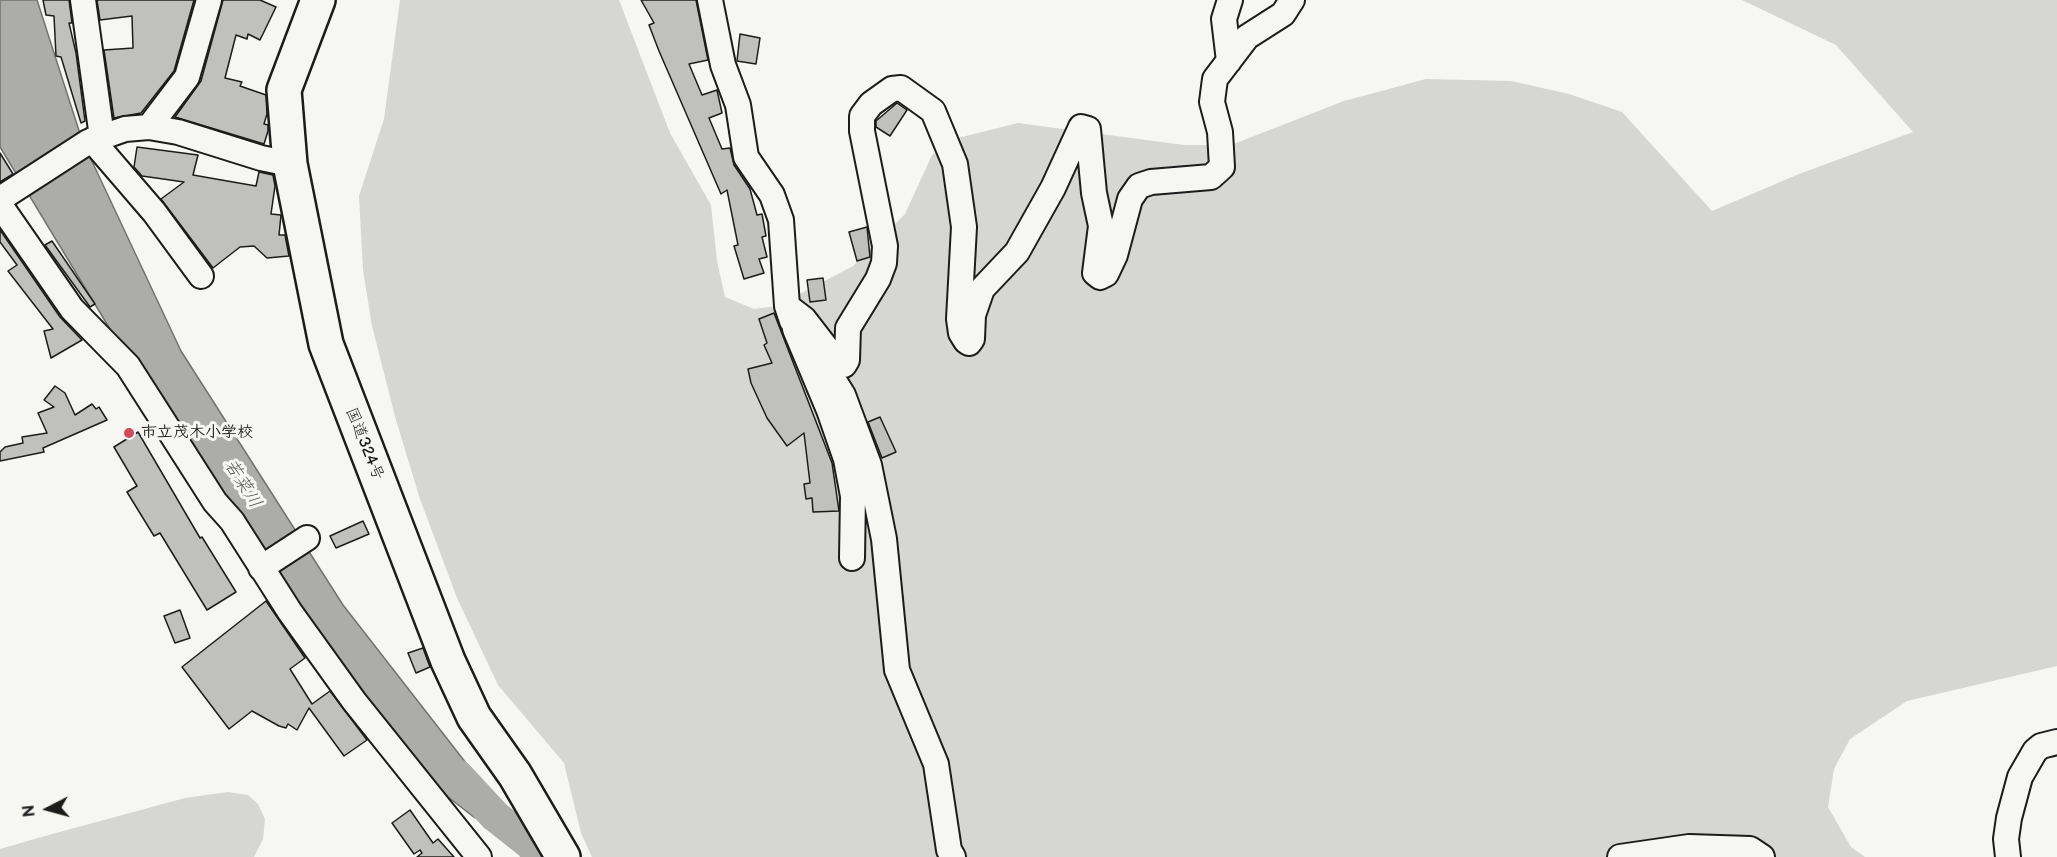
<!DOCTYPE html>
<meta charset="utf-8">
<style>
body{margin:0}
#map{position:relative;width:2057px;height:857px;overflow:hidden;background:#f6f6f2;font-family:"Balsamiq Sans",sans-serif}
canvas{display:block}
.north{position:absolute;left:18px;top:779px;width:60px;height:60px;-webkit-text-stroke:4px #f6f6f2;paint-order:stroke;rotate:264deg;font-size:16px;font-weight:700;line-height:24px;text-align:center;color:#1c1c1c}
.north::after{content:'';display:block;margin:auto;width:21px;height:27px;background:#1c1c1c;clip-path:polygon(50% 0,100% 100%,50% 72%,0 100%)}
</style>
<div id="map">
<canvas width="2057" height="857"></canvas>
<div class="north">N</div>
</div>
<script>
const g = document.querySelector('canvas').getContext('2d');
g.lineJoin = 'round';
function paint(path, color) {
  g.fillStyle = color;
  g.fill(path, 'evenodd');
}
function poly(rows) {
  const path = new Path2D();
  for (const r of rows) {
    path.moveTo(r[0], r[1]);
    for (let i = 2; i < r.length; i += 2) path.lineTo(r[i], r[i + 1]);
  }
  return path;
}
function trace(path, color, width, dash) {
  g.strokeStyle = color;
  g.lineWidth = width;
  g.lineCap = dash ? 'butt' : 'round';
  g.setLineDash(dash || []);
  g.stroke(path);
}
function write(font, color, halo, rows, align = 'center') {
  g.font = font + ' "Balsamiq Sans","Klee One",sans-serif';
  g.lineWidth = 6;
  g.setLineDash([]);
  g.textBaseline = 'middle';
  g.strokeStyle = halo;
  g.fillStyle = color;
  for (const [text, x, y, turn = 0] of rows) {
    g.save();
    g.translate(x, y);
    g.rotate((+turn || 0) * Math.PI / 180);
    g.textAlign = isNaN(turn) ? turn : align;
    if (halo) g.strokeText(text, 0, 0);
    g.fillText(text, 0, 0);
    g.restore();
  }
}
paint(poly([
 [400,0,619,0,670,133,711,205,717,261,725,297,754,309,777,306,853,266,905,214,932,155,954,139,1018,123,1184,145,1231,145,1344,101,1426,79,1511,81,1569,94,1622,112,1712,211,1799,174,1913,132,1836,45,1742,0,2057,0,2057,666,1907,701,1850,739,1834,769,1828,807,1851,847,1865,857,592,857,581,833,564,763,498,685,457,598,420,499,396,420,372,326,363,270,359,196,384,119],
 [228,792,248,795,258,804,265,819,263,839,254,857,0,857,0,849,45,836,185,798]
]), '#d6d6d2');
const water = poly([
 [0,0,37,0,82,140,181,351,343,605,494,799,475,818,430,783,347,683,119,344,0,147,0,0]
]);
paint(water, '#acaca9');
trace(water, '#727271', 1.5);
trace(poly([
 [457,775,495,816,533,846,537,857]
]), '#acaca9', 32);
const building = poly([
 [43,0,69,0,72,23,69,23,76,53,85,121,81,123,61,57,56,56,54,16,46,15,43,0],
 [97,0,194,0,174,71,141,113,114,118,104,50,133,48,132,16,100,20,97,0],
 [223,0,260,0,276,7,260,40,248,34,247,39,236,35,225,78,242,82,240,86,266,95,267,114,264,124,268,125,268,131,264,144,175,117,201,81,223,0],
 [641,0,696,0,708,60,689,64,702,95,717,90,722,113,709,118,722,149,730,148,734,165,750,189,757,215,762,214,766,236,762,237,767,257,759,259,764,273,744,279,734,246,738,245,727,190,721,194,659,51,649,25,654,23,641,0],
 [740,34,760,38,756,64,737,61,740,34],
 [897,103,907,110,890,136,876,127,876,121,897,103],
 [137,147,198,155,193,175,256,186,259,172,273,175,275,186,271,214,281,215,279,235,285,235,289,256,267,258,254,246,240,247,213,268,161,199,184,182,142,176,134,167,137,147],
 [0,153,13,174,0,182,0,153],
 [867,227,870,257,857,261,849,232,867,227],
 [0,230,60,317,82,340,51,358,44,331,53,329,8,271,17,265,0,242,0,230],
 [52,241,95,304,90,307,45,245,52,241],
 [823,278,826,300,810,302,807,280,823,278],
 [774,313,832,463,839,511,813,512,812,498,806,499,804,484,810,483,804,433,787,446,767,418,751,383,748,369,772,363,764,345,767,343,759,319,774,313],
 [55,386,65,393,75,415,92,404,96,409,99,407,107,420,43,448,44,452,0,461,0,452,5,447,23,443,22,437,47,433,38,413,54,407,44,400,55,386],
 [880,417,896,452,882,458,868,422,880,417],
 [138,432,200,538,202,537,236,592,207,610,160,533,154,536,127,492,137,486,114,447,138,432],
 [363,521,369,534,336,548,330,536,363,521],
 [266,601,305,658,290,669,312,704,330,691,367,740,344,756,309,708,297,730,288,724,286,728,279,726,252,711,229,729,182,667,266,601],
 [180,610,190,638,175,643,164,616,180,610],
 [423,648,430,667,416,673,408,653,423,648],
 [410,810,433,843,438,839,454,857,417,857,422,853,420,850,414,854,392,823,410,810]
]);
paint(building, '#c0c0bd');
trace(building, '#1c1c1c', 1.5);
const minor = poly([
 [83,0,102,137],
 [710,0,723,65,738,105,746,157,772,195,781,220,787,306,792,321],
 [1229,61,1224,19,1230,0],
 [149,127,187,77,209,0],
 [92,140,154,212,201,276],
 [0,199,88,142,125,129,149,127,178,132,261,158,290,164],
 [0,205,72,309,128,366,215,502,232,521,290,612,354,701,479,857],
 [787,306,804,319,838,363,844,365,847,360,848,328,878,279,884,263,885,246,862,131,862,116,871,104,892,89,901,88,933,111,955,164,964,227,959,319,961,333,966,341,969,343,972,339,973,315,982,289,1017,252,1053,188,1081,127,1088,129,1094,193,1101,226,1095,273,1100,277,1106,274,1115,255,1130,199,1139,186,1151,182,1211,177,1222,167,1220,132,1212,102,1215,79,1247,37,1283,14,1292,0],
 [795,329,829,410,846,459,853,496,852,558],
 [817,353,843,395,869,465,884,539,897,670,936,764,949,850,953,857],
 [261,568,307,538],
 [1620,857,1689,847,1750,849,1762,857],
 [2008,857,2006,839,2009,818,2020,777,2035,751,2041,746,2057,742]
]);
const highway = poly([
 [318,0,284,90,290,164,326,344,448,661,474,717,515,775,563,857]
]);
trace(minor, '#1c1c1c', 28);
trace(highway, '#1c1c1c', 38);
trace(minor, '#f6f6f2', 24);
trace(highway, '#f6f6f2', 33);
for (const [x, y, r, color] of [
 [129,433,6,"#d1495b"]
]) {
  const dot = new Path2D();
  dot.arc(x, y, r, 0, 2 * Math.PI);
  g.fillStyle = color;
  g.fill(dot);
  trace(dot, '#f6f6f2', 2);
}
write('bold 16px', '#1c1c1c', '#f6f6f2', [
 ["市立茂木小学校",141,433]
], 'left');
write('16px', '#1c1c1c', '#f6f6f2', [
 ["国道324号",364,444,68]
]);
write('italic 18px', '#565654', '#f6f6f2', [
 ["若菜川",242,484,58]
]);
</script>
